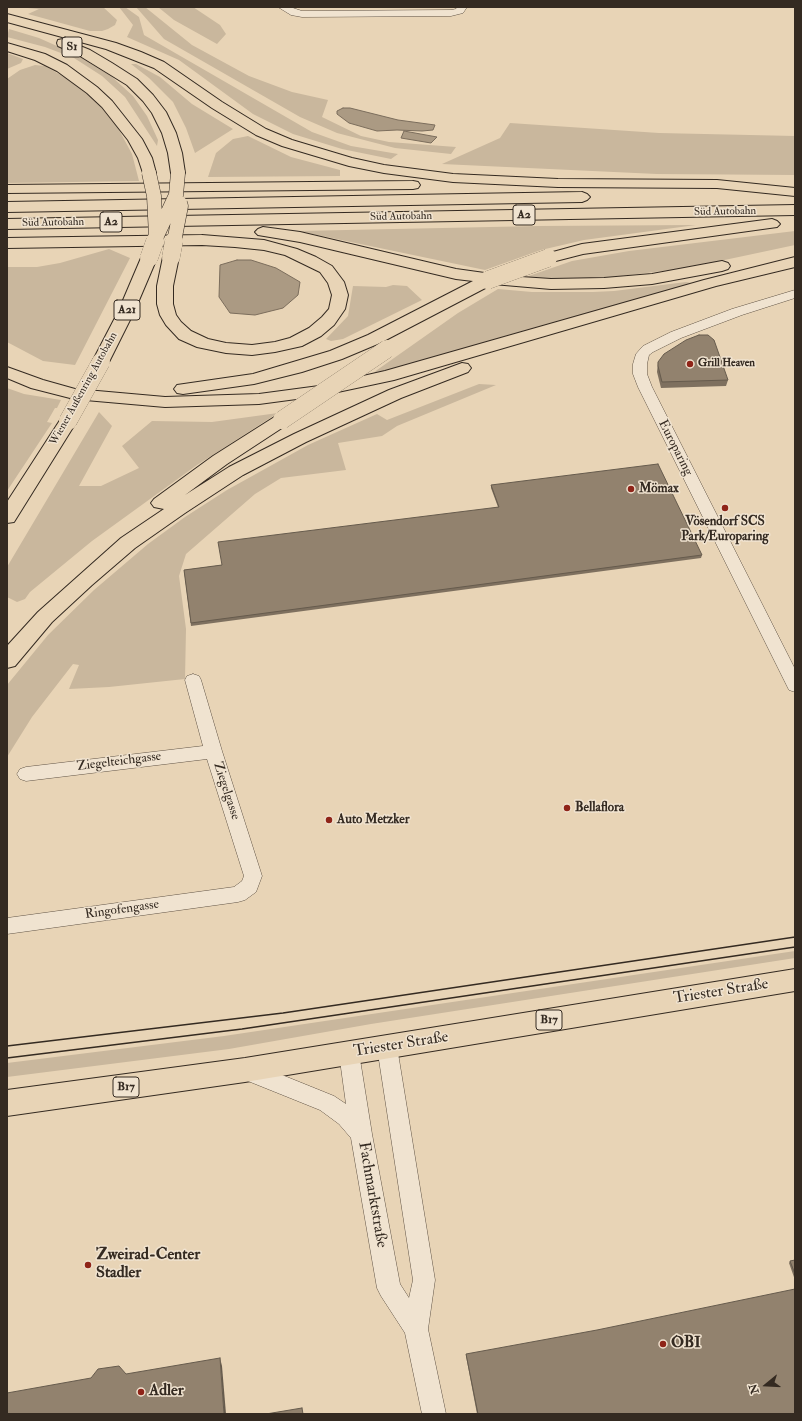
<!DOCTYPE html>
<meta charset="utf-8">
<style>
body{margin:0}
#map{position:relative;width:802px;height:1421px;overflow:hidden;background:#e8d4b6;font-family:"IM FELL Double Pica",serif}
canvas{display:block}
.frame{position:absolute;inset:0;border:8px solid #342a21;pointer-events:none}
.north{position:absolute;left:746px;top:1365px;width:40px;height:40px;-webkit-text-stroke:3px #f0e3d0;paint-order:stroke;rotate:252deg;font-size:11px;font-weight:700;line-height:16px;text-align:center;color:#342a21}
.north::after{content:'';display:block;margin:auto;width:14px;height:18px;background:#342a21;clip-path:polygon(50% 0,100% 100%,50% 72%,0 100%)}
</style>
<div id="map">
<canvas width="802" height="1421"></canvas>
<div class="frame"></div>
<div class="north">N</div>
</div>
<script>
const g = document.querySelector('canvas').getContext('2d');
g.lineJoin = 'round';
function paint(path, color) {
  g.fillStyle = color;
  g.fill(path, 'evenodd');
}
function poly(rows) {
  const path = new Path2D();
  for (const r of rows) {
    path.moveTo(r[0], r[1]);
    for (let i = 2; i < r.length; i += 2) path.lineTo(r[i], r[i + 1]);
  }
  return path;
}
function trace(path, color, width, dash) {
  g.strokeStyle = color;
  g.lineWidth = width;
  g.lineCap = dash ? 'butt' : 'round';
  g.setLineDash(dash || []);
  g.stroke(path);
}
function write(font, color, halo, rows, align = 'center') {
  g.font = font + ' "IM FELL Double Pica",serif';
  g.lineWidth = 3;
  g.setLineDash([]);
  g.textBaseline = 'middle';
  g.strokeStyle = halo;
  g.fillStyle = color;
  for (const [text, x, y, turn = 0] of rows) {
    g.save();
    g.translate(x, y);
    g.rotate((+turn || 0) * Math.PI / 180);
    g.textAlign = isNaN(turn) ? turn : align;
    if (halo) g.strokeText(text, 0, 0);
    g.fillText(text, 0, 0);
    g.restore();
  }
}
paint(poly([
 [16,7,103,7,117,20,115,25,108,29,102,31,90,31,28,14,39,9],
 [119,7,125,7,139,17,144,35,312,132,351,146,398,154,391,159,342,149,293,134,253,114,179,60,127,37,133,25],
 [136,7,145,7,192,45,249,76,292,92,328,100,322,117,361,136,389,142,456,147,451,154,395,148,337,133,300,117,164,39],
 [158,7,193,7,220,25,226,34,217,44,174,20],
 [9,29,39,38,77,55,111,76,133,96,147,116,158,140,157,146,125,97,102,76,74,58,45,47,7,37],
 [7,53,23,59,21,63,7,69],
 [131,64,136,64,160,77,192,104,233,129,195,153,186,128,173,102,149,78],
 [35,65,45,66,66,78,96,101,118,128,132,154,139,181,7,183,7,79,20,70],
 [510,123,659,133,795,136,795,175,657,174,442,164,500,138],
 [248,136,291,157,340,170,340,176,208,177,216,153,233,139],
 [696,225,584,240,541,250,485,270,298,231,539,226],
 [795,231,795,245,687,268,613,277,572,280,526,277,572,261,629,251],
 [109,249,130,258,75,365,43,361,7,342,7,267,37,267,60,263],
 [686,282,692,283,500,338,365,381,377,370,458,313,498,289,532,292,593,292,614,291],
 [393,285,407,286,422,300,343,339,331,341,326,339,348,316,353,286,386,287],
 [479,384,496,385,397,426,382,436,338,443,346,470,281,478,255,494,186,554,179,576,186,629,185,679,109,687,69,689,79,665,73,664,32,717,7,757,7,685,48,635,94,590,148,544,185,517,227,490,308,445,377,414,387,420],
 [7,388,24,394,61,400,57,408,55,408,47,422,52,423,48,429,7,491],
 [99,412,112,426,79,486,101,486,139,468,122,446,152,421,212,422,278,413,197,465,92,541,30,592,25,599,17,602,7,597,7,567],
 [795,951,795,958,371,1024,229,1049,7,1077,7,1063,224,1036]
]), '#c9b79d');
const water = poly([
 [343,108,350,108,398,120,435,125,433,130,422,131,397,130,377,131,349,123,337,114,337,111,343,108],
 [404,131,437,137,431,143,401,138,404,131],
 [237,260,251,260,276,268,300,282,298,295,283,308,255,315,230,313,219,297,220,265,237,260]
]);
paint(water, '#ab9a83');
trace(water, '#7b6d5c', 1);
const minor = poly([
 [278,7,290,7,302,11,451,10,456,9,457,7,467,7,463,13,451,16,302,17,291,15,278,7],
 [795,290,795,298,742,315,681,338,653,352,649,355,647,364,647,374,652,387,795,669,795,692,789,690,787,686,638,387,633,374,633,364,636,354,643,346,671,332,732,309,795,290],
 [193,674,199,676,201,680,222,751,262,876,256,892,245,900,238,902,7,934,7,918,234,887,242,881,244,876,207,759,26,781,20,779,17,774,20,769,26,767,203,746,185,680,187,676,193,674],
 [387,1038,394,1040,397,1047,435,1280,428,1329,446,1414,422,1414,405,1333,381,1296,377,1288,351,1138,339,1124,320,1110,238,1077,235,1070,238,1063,245,1060,334,1096,346,1104,339,1053,342,1046,349,1044,356,1046,359,1053,372,1134,400,1284,409,1298,413,1280,377,1047,380,1040,387,1038]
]);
const primary = poly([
 [795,969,795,991,245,1082,7,1116,7,1090,245,1058,795,969]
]);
const motorway = poly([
 [7,14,116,43,141,52,164,62,222,102,266,129,292,140,352,158,384,165,453,174,558,179,717,180,795,188,795,196,717,188,558,187,453,182,384,173,349,166,282,146,256,135,212,108,154,68,106,49,7,22,7,14],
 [63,39,90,50,112,63,137,79,153,95,166,112,176,133,182,153,185,173,183,176,178,177,173,176,171,173,168,153,162,133,152,113,143,101,127,85,80,56,58,46,57,43,58,40,63,39],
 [7,43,45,54,67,65,97,87,112,101,142,139,152,158,156,173,154,176,149,177,144,176,138,158,128,140,102,107,87,93,57,71,35,60,7,51,7,43],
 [413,181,418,182,420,185,418,188,413,189,7,193,7,185,413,181],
 [582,192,587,194,590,197,587,200,582,202,7,212,7,202,582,192],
 [795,205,795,215,7,229,7,219,795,205],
 [772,219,777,221,780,224,777,227,583,254,548,263,542,261,540,258,542,255,582,244,772,219],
 [263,227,300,232,456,269,506,276,551,279,604,278,652,274,722,261,728,263,730,266,728,269,722,271,652,284,604,288,551,289,493,284,380,343,342,359,302,372,254,384,183,394,177,393,174,389,177,385,253,374,330,351,368,335,473,281,456,279,300,242,258,235,255,232,258,229,263,227],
 [202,235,264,240,297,249,316,257,332,266,344,282,348,295,345,309,334,325,321,336,302,346,275,352,252,355,226,353,197,347,179,339,166,325,160,315,157,304,157,286,163,257,165,254,171,252,177,254,179,257,173,286,173,304,176,315,181,322,191,331,208,339,226,343,252,345,275,342,290,338,309,328,322,317,329,309,332,295,328,283,320,272,285,255,264,250,235,247,202,245,7,248,7,238,202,235],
 [149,253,155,255,157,258,134,312,107,366,101,367,95,366,92,362,118,312,141,258,143,255,149,253],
 [795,257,795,267,716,286,394,380,319,396,259,404,165,407,74,399,31,388,7,378,7,367,43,380,75,389,165,397,259,394,319,386,385,371,704,280,795,257],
 [462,363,468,364,471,368,468,372,401,398,306,442,243,475,185,513,135,548,92,585,52,622,15,666,7,668,7,646,38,612,121,538,164,509,154,507,151,503,154,499,213,456,276,416,282,414,288,416,291,420,288,424,227,464,185,495,229,467,294,434,389,390,462,363],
 [68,415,74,417,77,421,14,522,7,523,7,502,62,417,68,415]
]);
trace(minor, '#615446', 1);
trace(primary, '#342a21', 2);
trace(motorway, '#342a21', 2);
paint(minor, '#f0e3d0');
paint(primary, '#e8d4b6');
paint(motorway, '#e8d4b6');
trace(poly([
 [7,1046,283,1013,795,937],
 [7,1058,242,1029,795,947]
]), '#342a21', 1.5);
const motorwayBridgeFar1 = poly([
 [149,173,154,196,156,236],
 [154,242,176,195,178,173],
 [174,242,181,206,180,203]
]);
const motorwayBridge = poly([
 [171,257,174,241],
 [149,258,155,241],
 [488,280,548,258],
 [282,420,387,349],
 [68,421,101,362]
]);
trace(motorwayBridgeFar1, '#342a21', 15, []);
trace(motorwayBridge, '#342a21', 18, []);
trace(motorwayBridgeFar1, '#e8d4b6', 14);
trace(motorwayBridge, '#e8d4b6', 18);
paint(poly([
 [658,362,728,380,726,386,661,388,657,372],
 [491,485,702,555,701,558,191,626,184,570,222,565,498,507,491,488],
 [795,1260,795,1280,789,1263,790,1261],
 [466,1354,795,1414,477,1414,466,1356]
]), '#7e705f');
paint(poly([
 [220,1358,222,1366,226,1414,224,1414]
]), '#665b4d');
const building = poly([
 [699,335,708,335,714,340,728,380,662,382,658,366,658,362,664,354,686,340,699,335],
 [658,464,702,555,191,623,184,570,222,565,218,542,499,507,491,485,658,464],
 [795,1260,795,1274,790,1261,795,1260],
 [795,1289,795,1414,478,1414,466,1354,597,1330,795,1289],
 [220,1358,224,1414,7,1414,7,1393,91,1378,98,1369,119,1366,126,1374,220,1358],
 [302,1408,303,1414,266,1414,302,1408]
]);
paint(building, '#92826e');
trace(building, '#665b4d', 1);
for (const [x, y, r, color] of [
 [690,364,4,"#8f2418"],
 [631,489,4,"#8f2418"],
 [725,508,4,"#8f2418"],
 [567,808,4,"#8f2418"],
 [329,820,4,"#8f2418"],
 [88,1265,4,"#8f2418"],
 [663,1344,4,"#8f2418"],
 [141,1392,4,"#8f2418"]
]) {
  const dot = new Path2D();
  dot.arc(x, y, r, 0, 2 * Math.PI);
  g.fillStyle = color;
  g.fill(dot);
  trace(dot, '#f0e3d0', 1.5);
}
write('11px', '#342a21', '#f0e3d0', [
 ["Süd Autobahn",725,212,-1],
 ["Süd Autobahn",401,217,-1],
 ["Süd Autobahn",53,223,-1],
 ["Wiener Außenring Autobahn",84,389,-61]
]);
write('bold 11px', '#342a21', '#f0e3d0', [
 ["Grill Heaven",698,364]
], 'left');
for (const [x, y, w] of [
 [72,47,20],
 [524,215,22],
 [111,222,22],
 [127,310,26],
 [549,1020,26],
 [126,1087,26]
]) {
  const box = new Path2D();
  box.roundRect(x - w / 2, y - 10, w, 20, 3);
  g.fillStyle = '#f0e3d0';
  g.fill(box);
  trace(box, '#342a21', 1);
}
write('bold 12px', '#342a21', null, [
 ["S1",72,47],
 ["A2",524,215],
 ["A2",111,222],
 ["A21",127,310],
 ["B17",549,1020],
 ["B17",126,1087]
]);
write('13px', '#342a21', '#f0e3d0', [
 ["Europaring",675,448,63],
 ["Ziegelteichgasse",119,762,-7],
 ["Ziegelgasse",226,791,72],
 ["Ringofengasse",122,910,-8]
]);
write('bold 13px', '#342a21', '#f0e3d0', [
 ["Mömax",639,489],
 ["Vösendorf SCS",725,522,"center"],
 ["Park/Europaring",725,537,"center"],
 ["Bellaflora",575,808],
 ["Auto Metzker",337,820]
], 'left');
write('16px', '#342a21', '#f0e3d0', [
 ["Triester Straße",721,992,-9],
 ["Triester Straße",401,1045,-9],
 ["Fachmarktstraße",372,1195,80]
]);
write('bold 16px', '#342a21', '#f0e3d0', [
 ["Zweirad-Center",96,1256],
 ["Stadler",96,1274],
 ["OBI",671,1344],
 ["Adler",149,1392]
], 'left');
</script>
